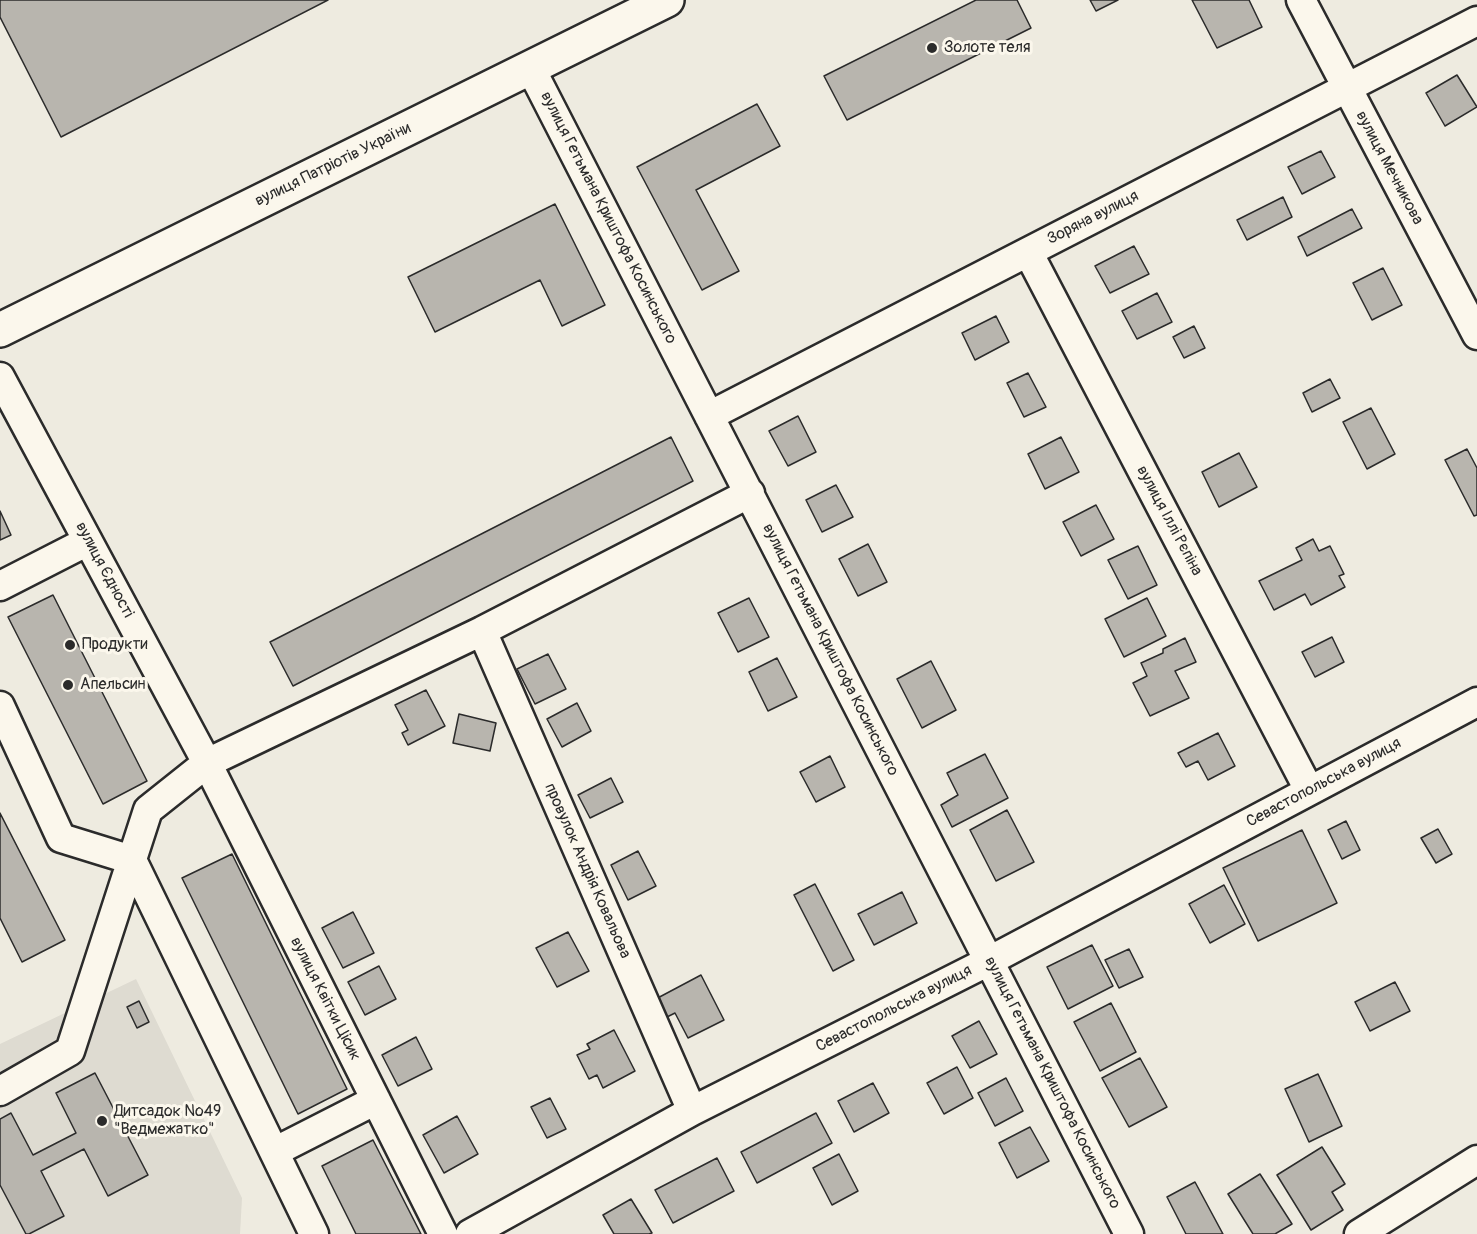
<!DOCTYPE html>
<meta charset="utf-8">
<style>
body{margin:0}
canvas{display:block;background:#eeebe0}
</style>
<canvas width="1477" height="1234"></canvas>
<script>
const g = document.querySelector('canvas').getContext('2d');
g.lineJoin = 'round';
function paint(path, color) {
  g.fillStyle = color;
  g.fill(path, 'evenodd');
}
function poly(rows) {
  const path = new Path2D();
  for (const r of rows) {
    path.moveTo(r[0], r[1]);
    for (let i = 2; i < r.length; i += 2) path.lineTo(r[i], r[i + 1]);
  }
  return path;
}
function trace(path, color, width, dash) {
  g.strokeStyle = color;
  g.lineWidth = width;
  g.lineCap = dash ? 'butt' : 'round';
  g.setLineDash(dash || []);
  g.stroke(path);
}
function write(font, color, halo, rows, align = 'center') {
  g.font = font + ' Pangolin,sans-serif';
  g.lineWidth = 6;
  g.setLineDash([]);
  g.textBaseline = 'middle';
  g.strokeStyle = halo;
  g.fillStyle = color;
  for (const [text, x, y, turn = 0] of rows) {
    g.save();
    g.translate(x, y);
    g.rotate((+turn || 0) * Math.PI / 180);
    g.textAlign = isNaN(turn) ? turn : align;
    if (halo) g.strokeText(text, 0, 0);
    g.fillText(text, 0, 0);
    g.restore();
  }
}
paint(poly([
 [136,979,242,1198,240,1234,0,1234,0,1044]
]), '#dedbd1');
const building = poly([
 [0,0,328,0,61,137,0,17,0,0],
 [976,0,1017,0,1031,28,847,120,824,76,976,0],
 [1090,0,1118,0,1096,11,1090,0],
 [1192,0,1249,0,1262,27,1217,48,1192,0],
 [1457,75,1477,107,1445,126,1426,93,1457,75],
 [757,104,780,146,696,190,739,271,702,290,637,167,757,104],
 [1321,151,1335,177,1302,194,1288,167,1321,151],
 [1283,197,1292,217,1247,240,1237,220,1283,197],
 [555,204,605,305,562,326,540,280,435,332,408,277,555,204],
 [1352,209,1362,228,1307,256,1298,237,1352,209],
 [1134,246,1149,274,1110,293,1095,266,1134,246],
 [1383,268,1402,305,1372,320,1353,283,1383,268],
 [1157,293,1172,322,1137,339,1122,311,1157,293],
 [996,316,1009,342,975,360,962,333,996,316],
 [1194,326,1205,348,1184,358,1173,337,1194,326],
 [1028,373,1046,407,1024,417,1007,383,1028,373],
 [1330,379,1340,398,1312,412,1303,393,1330,379],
 [1371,408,1395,454,1367,469,1343,422,1371,408],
 [798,416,816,452,788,466,769,431,798,416],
 [671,437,693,481,293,686,270,642,671,437],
 [1061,437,1079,472,1045,489,1028,454,1061,437],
 [1467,449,1477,468,1477,515,1474,516,1445,460,1467,449],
 [1239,453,1257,487,1219,507,1202,472,1239,453],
 [836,485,853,517,822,532,806,500,836,485],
 [1096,505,1114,539,1081,556,1063,522,1096,505],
 [0,511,11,535,0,540,0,511],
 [1313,539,1319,551,1330,546,1344,574,1339,576,1345,587,1311,605,1305,594,1274,610,1259,581,1302,560,1296,548,1313,539],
 [868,544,887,582,858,596,839,559,868,544],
 [1138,546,1157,585,1128,599,1108,560,1138,546],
 [53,595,147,781,103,804,8,617,53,595],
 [749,598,769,637,738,652,718,613,749,598],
 [1147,598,1166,636,1124,657,1105,619,1147,598],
 [1332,637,1344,662,1315,677,1302,652,1332,637],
 [1185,638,1196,662,1175,671,1189,698,1150,716,1133,683,1147,676,1141,663,1163,653,1163,649,1185,638],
 [548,654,566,689,535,704,517,669,548,654],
 [777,658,797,697,768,711,749,672,777,658],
 [931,661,956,710,922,728,897,679,931,661],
 [426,690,445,726,408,745,402,733,408,730,395,705,426,690],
 [577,703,591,731,562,747,547,719,577,703],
 [459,714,496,723,490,751,453,743,459,714],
 [1218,733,1235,766,1208,780,1198,761,1186,767,1178,753,1218,733],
 [985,754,1008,798,952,827,941,805,958,795,947,773,985,754],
 [830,756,845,787,816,802,800,772,830,756],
 [611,778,623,802,590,818,578,795,611,778],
 [1007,810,1034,862,996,881,970,830,1007,810],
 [0,813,65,940,22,962,0,918,0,813],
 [1346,821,1360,850,1342,859,1328,830,1346,821],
 [1438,829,1452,854,1436,863,1421,838,1438,829],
 [1302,830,1337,903,1258,941,1223,868,1302,830],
 [638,851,656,886,628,900,611,865,638,851],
 [232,854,347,1089,298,1114,182,878,232,854],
 [815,884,854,960,833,971,794,895,815,884],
 [1224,885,1245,924,1210,943,1189,904,1224,885],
 [902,892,917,923,874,945,858,914,902,892],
 [353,912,374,953,343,968,322,928,353,912],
 [568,932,589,971,557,987,536,948,568,932],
 [1092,945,1113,986,1068,1009,1047,967,1092,945],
 [1129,949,1143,977,1119,988,1105,960,1129,949],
 [379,966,396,999,365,1015,348,982,379,966],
 [701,975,724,1020,688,1038,675,1013,661,1020,652,1001,701,975],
 [1395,982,1410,1011,1370,1031,1355,1002,1395,982],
 [139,1001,149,1022,137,1028,127,1007,139,1001],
 [1111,1003,1136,1052,1100,1071,1074,1022,1111,1003],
 [979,1021,997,1054,970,1068,952,1036,979,1021],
 [614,1030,635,1071,603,1088,597,1075,589,1079,577,1055,590,1049,587,1044,614,1030],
 [416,1037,432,1069,398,1086,382,1055,416,1037],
 [1140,1058,1167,1107,1129,1127,1102,1078,1140,1058],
 [957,1067,973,1098,944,1114,927,1083,957,1067],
 [95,1073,148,1175,108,1196,84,1149,41,1171,64,1216,29,1234,26,1234,0,1185,0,1119,11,1113,33,1155,76,1133,56,1093,95,1073],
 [1318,1074,1342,1126,1309,1142,1285,1089,1318,1074],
 [1006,1078,1023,1111,995,1126,978,1093,1006,1078],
 [873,1083,889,1113,854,1132,838,1101,873,1083],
 [550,1098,566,1129,547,1138,531,1107,550,1098],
 [816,1113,832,1143,757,1183,741,1152,816,1113],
 [457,1116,478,1154,444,1173,423,1135,457,1116],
 [1030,1127,1049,1161,1017,1178,999,1143,1030,1127],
 [373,1140,421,1234,356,1234,322,1166,373,1140],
 [1322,1147,1345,1184,1332,1192,1343,1210,1311,1230,1277,1175,1322,1147],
 [839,1154,858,1191,832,1205,813,1168,839,1154],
 [717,1158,734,1191,673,1223,655,1190,717,1158],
 [1260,1174,1292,1224,1275,1234,1253,1234,1228,1194,1260,1174],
 [1195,1182,1223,1234,1186,1234,1167,1197,1195,1182],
 [631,1199,652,1233,649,1234,614,1234,603,1215,631,1199]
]);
paint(building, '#b8b5ae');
trace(building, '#2b2b2b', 1.5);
const minor = poly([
 [1301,0,1477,335],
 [530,67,1129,1234],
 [1028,252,1309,790],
 [0,377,207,763,443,1234],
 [709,416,1477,21],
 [0,586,88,541],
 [482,631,692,1111],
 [0,706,61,838,132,860,314,1234],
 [0,1091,70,1051,148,810,207,763,482,631,750,493],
 [274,1152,376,1100],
 [470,1234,692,1111,989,961,1477,702],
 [1359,1234,1477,1160]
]);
const major = poly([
 [0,330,667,0]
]);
trace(minor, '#2b2b2b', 33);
trace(major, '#2b2b2b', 38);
trace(minor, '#fbf7ec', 28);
trace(major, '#fbf7ec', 33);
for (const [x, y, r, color] of [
 [932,48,6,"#2b2b2b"],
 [70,645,6,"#2b2b2b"],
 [68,685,6,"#2b2b2b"],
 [102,1121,6,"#2b2b2b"]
]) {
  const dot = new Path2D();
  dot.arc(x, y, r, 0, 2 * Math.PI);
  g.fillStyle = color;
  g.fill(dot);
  trace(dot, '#fbf7ec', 2);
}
write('16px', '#2b2b2b', '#fbf7ec', [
 ["Золоте теля",944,48],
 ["Продукти",82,645],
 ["Апельсин",80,685],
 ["Дитсадок №49",114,1112],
 ["\"Ведмежатко\"",114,1130]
], 'left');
write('16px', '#2b2b2b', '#fbf7ec', [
 ["вулиця Патріотів України",333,165,-26],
 ["вулиця Мечникова",1389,168,62],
 ["вулиця Гетьмана Криштофа Косинського",608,218,63],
 ["Зоряна вулиця",1093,218,-27],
 ["вулиця Іллі Рєпіна",1169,521,62],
 ["вулиця Єдності",104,570,62],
 ["вулиця Гетьмана Криштофа Косинського",830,650,63],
 ["Севастопольська вулиця",1324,783,-28],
 ["провулок Андрія Ковальова",587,871,66],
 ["вулиця Квітки Цісик",325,999,63],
 ["Севастопольська вулиця",894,1009,-27],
 ["вулиця Гетьмана Криштофа Косинського",1052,1083,63]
]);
</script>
